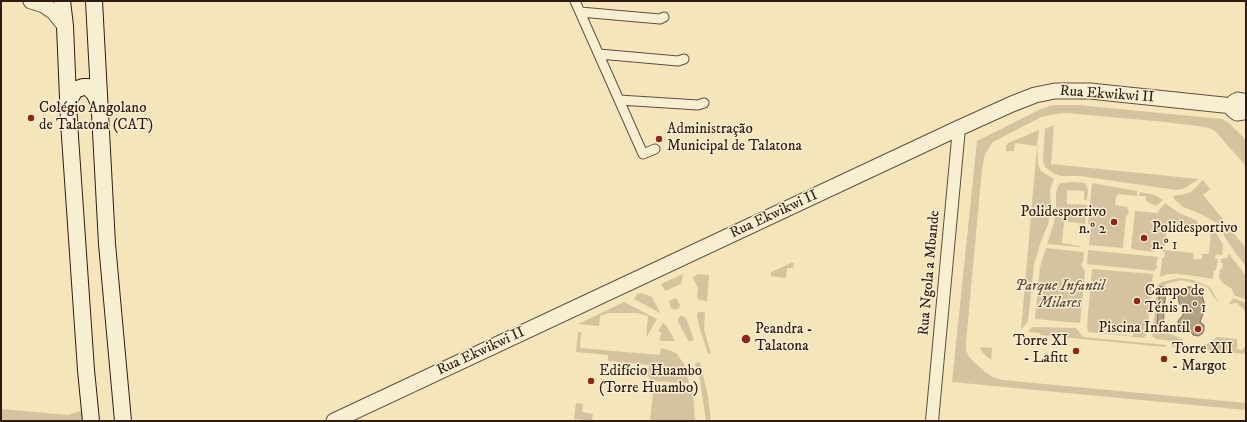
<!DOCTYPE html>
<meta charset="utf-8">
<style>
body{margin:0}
#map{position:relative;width:1247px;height:422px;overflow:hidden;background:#f5e5ba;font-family:"IM FELL DW Pica",serif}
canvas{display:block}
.frame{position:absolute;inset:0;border:2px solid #311c14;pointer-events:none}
</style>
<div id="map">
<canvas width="1247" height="422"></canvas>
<div class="frame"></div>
</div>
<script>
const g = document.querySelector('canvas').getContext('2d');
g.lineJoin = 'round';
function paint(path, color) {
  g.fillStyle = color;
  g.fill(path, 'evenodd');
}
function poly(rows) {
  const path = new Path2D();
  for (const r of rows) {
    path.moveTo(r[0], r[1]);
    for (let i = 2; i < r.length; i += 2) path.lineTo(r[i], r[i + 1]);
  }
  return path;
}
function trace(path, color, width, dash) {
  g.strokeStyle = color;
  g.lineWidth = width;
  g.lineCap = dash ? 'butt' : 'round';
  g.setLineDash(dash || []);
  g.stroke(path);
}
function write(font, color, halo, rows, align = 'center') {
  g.font = font + ' "IM FELL DW Pica",serif';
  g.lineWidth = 3;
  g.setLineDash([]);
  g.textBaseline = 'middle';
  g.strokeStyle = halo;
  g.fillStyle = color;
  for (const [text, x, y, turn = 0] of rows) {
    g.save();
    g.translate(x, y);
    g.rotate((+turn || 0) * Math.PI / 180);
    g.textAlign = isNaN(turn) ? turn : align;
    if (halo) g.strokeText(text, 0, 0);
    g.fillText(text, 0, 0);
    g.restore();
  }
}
paint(poly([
 [1053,105,1078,105,1222,119,1229,123,1246,140,1246,166,1214,130,1205,127,1165,122,1066,113,1055,114,1041,117,993,142,985,154,982,169,966,342,966,350,969,357,985,372,993,377,1003,380,1246,403,1246,410,952,382,977,141,1041,109],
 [1054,125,1051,164,1199,179,1183,189,1176,190,1080,176,1061,176,1053,173,1045,167,1043,162,1045,129],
 [1039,130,1037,145,1038,164,1041,171,1054,179,1050,190,1051,208,1048,224,1040,244,1034,265,1028,321,1021,330,1037,146,1015,143,1014,151,1006,151,1006,146,1008,143],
 [1203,180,1210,189,1203,195,1223,219,1218,223,1215,222,1203,215,1183,207,1174,199,1174,196,1176,195,1181,195,1191,192],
 [1072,182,1085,183,1088,190,1087,200,1084,200,1084,191,1067,190,1067,204,1087,205,1085,224,1064,221,1062,243,1080,246,1080,247,1047,244,1054,223,1056,207,1056,193,1058,186,1061,183],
 [1092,183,1137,191,1137,196,1118,194,1117,197,1116,197,1115,205,1127,207,1129,213,1126,216,1123,248,1089,245,1091,225,1088,224],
 [1140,192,1155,195,1163,200,1156,206,1146,201,1146,196,1139,196],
 [1165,203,1179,213,1196,220,1198,224,1198,227,1167,224,1165,246,1155,245,1154,252,1131,249,1135,211,1157,213],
 [1226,224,1246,248,1246,266,1236,254,1221,231,1221,227],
 [1211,228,1217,234,1223,245,1222,255,1216,254,1215,259,1218,259,1216,270,1214,270,1213,279,1195,276,1177,274,1169,274,1160,277,1162,258,1164,258,1165,252,1163,252,1163,250,1194,253,1193,259,1202,259,1202,254,1209,254],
 [1046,248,1084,252,1083,262,1081,264,1085,272,1080,323,1035,319,1040,267],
 [1088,250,1158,257,1156,265,1157,265,1157,269,1155,269,1155,271,1087,264],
 [1229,254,1246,276,1246,300,1234,295,1232,289,1224,284,1219,278,1220,269,1222,269,1223,263,1221,263,1221,259,1227,258],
 [791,263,794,263,793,268,787,268,786,278,771,276,771,272],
 [1092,269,1153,274,1147,334,1144,338,1088,332,1087,327],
 [1106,325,1134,328,1133,336,1105,333],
 [683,274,681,284,665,291,661,284],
 [698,274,709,275,707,301,700,300,697,298,698,288,693,278],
 [1179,278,1193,280,1208,286,1212,290,1219,304,1207,287,1201,285,1181,280,1167,284,1161,287,1157,325,1160,325,1160,329,1153,329,1157,286,1162,282],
 [641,293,652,297,660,313,634,299,637,294],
 [676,298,680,305,679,308,675,310,671,308,669,301],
 [1233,298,1246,303,1246,312,1237,303,1229,304],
 [624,302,657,319,646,338,648,316,637,313,608,313,600,316,599,326,578,324],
 [698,312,705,312,704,329,711,354,708,354,699,326,697,315],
 [681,315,686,318,694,340,689,342,678,322,678,319],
 [663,323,666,325,675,341,660,341,660,336,662,333,658,331],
 [1032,327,1076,328,1083,337,1166,345,1165,347,1040,335,1040,333,1028,332],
 [1162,330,1175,336,1183,340,1181,342,1156,339,1152,336,1153,333],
 [578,332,581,332,580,348,660,355,661,348,672,351,677,354,684,364,689,383,652,381,648,376,649,365,608,361,608,355,576,352],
 [1217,337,1237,339,1237,349,1242,350,1243,348,1246,348,1246,354,1171,347,1172,345,1204,346],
 [980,347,992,348,991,360,982,352],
 [700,362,708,397,711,421,706,421,700,380,695,363],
 [653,391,693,392,695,421,650,421],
 [576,403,583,404,582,412,593,414,592,421,574,419],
 [1,409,68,415,80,411,86,413,86,421,1,421]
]), '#d4c39e');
const water = poly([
 [1160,287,1166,287,1163,326,1157,325,1160,287],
 [1188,287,1191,287,1198,291,1202,296,1204,302,1204,311,1200,322,1204,325,1204,330,1202,334,1198,336,1193,335,1190,330,1186,331,1181,330,1178,326,1178,321,1183,315,1184,310,1179,303,1178,296,1182,290,1188,287]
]);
paint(water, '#b2a182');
trace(water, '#7e6c56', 1);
const pedestrian = poly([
 [575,1,643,154,655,149],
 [580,12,660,19,664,17],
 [599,54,678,61,684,59],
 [619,100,698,105,704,103]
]);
const minor = poly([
 [932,421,959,128]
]);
const tertiary = poly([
 [31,1,44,5,54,12,65,26],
 [1246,105,1243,101,1238,100,1234,102,1233,106,1233,110,1237,113,1243,112,1246,108],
 [334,421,959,128,1012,104,1035,95,1055,91,1090,91,1233,106]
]);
const secondary = poly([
 [62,1,65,26,69,122,86,370,91,421],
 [94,1,107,244,123,421],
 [68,102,75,90,83,87,88,87,94,93,99,103]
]);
trace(pedestrian, '#624e3e', 11);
trace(minor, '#624e3e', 14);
trace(tertiary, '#624e3e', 17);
trace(secondary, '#311c14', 18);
trace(pedestrian, '#f8eed2', 9);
trace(minor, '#f8eed2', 12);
trace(tertiary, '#f8eed2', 15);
trace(secondary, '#f8eed2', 16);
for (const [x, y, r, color] of [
 [31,118,4,"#8f2418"],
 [659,139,4,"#8f2418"],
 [1114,222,4,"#8f2418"],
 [1144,238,4,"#8f2418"],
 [1137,301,4,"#8f2418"],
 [1198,329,4,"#8f2418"],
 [746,339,5,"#8f2418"],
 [1076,351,4,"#8f2418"],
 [1164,359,4,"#8f2418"],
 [591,381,4,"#8f2418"]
]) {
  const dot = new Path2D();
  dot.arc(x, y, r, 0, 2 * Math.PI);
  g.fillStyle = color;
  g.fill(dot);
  trace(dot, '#f8eed2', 1.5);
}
write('15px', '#311c14', '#f8eed2', [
 ["Rua Ekwikwi II",1107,95,4],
 ["Rua Ekwikwi II",774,215,-25],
 ["Rua Ngola a Mbande",930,273,-85],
 ["Rua Ekwikwi II",481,352,-25]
]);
write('15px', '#311c14', '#f8eed2', [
 ["Colégio Angolano",39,109],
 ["de Talatona (CAT)",39,126],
 ["Administração",667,130],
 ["Municipal de Talatona",667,147],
 ["Polidesportivo",1106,213,"right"],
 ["n.º 2",1106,230,"right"],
 ["Polidesportivo",1152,229],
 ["n.º 1",1152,246],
 ["Campo de",1145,292],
 ["Ténis n.º 1",1145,309],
 ["Piscina Infantil",1190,329,"right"],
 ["Peandra -",755,330],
 ["Talatona",755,347],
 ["Torre XI",1068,342,"right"],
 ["- Lafitt",1068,359,"right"],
 ["Torre XII",1172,350],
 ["- Margot",1172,367],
 ["Edifício Huambo",599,372],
 ["(Torre Huambo)",599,389]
], 'left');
write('italic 15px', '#624e3d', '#f8eed2', [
 ["Parque Infantil",1060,287],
 ["Milares",1060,304]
]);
</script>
